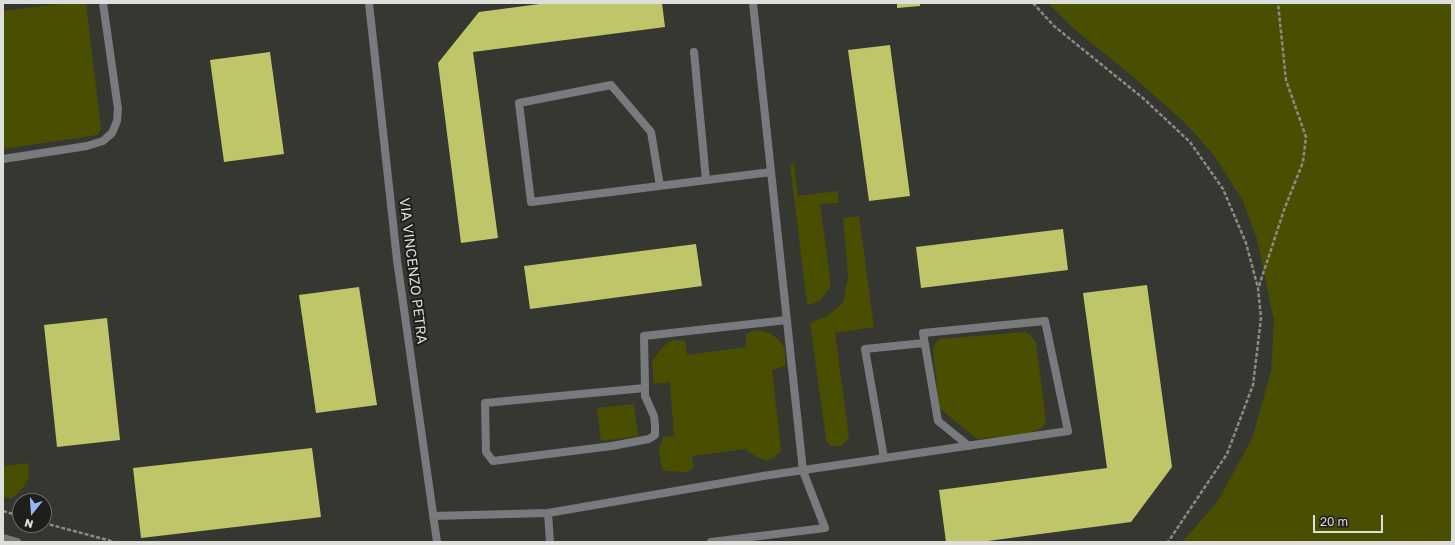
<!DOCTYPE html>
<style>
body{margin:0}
#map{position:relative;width:1455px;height:545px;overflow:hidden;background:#363731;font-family:"Golos Text",sans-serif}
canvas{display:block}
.frame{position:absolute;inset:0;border:4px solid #dededb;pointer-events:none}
.north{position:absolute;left:12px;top:493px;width:40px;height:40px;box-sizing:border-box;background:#1e1e1b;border:1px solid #6b6b68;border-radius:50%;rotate:197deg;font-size:11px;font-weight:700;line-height:16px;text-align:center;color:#dededb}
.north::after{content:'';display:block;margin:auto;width:14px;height:18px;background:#95b6fd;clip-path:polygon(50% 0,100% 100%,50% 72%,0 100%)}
.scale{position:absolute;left:1313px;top:515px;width:70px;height:18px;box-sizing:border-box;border:2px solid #dededb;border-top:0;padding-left:5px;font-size:12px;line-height:14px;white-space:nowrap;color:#dededb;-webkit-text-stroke:3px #1e1e1b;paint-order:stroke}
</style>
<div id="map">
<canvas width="1455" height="545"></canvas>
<div class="frame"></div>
<div class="north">N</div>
<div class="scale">20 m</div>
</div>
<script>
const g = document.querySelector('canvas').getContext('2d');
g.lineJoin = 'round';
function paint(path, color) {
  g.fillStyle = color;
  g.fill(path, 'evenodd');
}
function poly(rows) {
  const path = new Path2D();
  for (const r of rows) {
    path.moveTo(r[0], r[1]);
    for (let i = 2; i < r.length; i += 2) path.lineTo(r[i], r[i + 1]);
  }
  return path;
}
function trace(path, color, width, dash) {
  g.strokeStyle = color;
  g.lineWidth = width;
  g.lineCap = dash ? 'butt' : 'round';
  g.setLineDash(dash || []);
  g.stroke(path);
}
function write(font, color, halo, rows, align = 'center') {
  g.font = font + ' "Golos Text",sans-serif';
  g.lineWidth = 4;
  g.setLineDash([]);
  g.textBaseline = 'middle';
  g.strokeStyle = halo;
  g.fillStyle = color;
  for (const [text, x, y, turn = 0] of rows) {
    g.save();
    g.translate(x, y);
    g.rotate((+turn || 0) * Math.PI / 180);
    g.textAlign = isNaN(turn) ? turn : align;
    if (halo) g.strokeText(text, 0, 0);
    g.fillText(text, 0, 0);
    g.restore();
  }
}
paint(poly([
 [64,3,86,3,101,129,97,135,3,149,3,11],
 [1048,3,1452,3,1452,542,1182,542,1217,502,1252,439,1271,371,1274,321,1257,239,1243,201,1213,154,1185,123,1137,80,1074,29],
 [794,163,798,196,838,191,838,203,820,204,830,277,830,287,821,300,812,304,807,304,790,164],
 [859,216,874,327,835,333,849,438,841,446,831,446,829,445,826,439,810,323,827,316,843,303,848,276,843,218],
 [756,330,770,333,779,340,785,349,785,366,772,370,781,451,773,458,766,460,756,457,745,449,692,456,694,467,688,472,667,471,662,469,659,449,662,441,663,437,674,436,670,382,654,384,652,361,659,352,665,345,673,340,685,341,687,355,746,347,746,334],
 [1025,332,1030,335,1036,342,1046,421,1043,427,1032,433,977,439,939,408,933,348,939,339],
 [634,404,638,436,601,441,597,408],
 [28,463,29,471,28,479,23,488,11,499,3,496,3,466]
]), '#4a4e00');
paint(poly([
 [547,3,662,3,665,27,473,52,498,238,461,243,438,63,479,12],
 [897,3,920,3,920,6,897,8],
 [890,45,910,196,869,201,848,50],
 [270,52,284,154,224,162,210,60],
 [1063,229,1068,270,921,288,916,247],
 [696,244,702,286,530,309,524,266],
 [1147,285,1172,467,1131,522,980,542,946,542,939,490,1107,468,1083,293],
 [359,287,377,405,316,413,299,295],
 [107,318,120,440,57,447,44,325],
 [312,448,321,517,141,538,133,468]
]), '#bfc66a');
trace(poly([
 [1033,3,1054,26,1144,99,1190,142,1223,189,1246,243,1258,288,1261,318,1253,385,1227,454,1168,542],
 [1259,286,1284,210,1303,162,1306,137,1286,80,1278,3],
 [3,511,20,516],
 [44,523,115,542]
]), '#8b8b87', 2.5, [4, 2]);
trace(poly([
 [3,159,87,146,103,141,112,133,117,121,118,109,103,3]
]), '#797a7d', 8);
trace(poly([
 [369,3,397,260,437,542],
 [694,52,706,180],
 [660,186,651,132,611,85,519,103,531,202,771,172],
 [645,388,645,396,654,416,655,425,655,435,649,439,612,446,493,461,486,452,485,403,645,388,644,336,787,320],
 [884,458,865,349,924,343],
 [548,513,550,542],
 [433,516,548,513,763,476,1068,431,1045,321,923,333,938,421,969,446],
 [3,538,17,542],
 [711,542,825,528,803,471,753,3]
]), '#797a7d', 8);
write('14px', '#dededb', '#1e1e1b', [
 ["VIA VINCENZO PETRA",413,271,83]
]);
</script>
